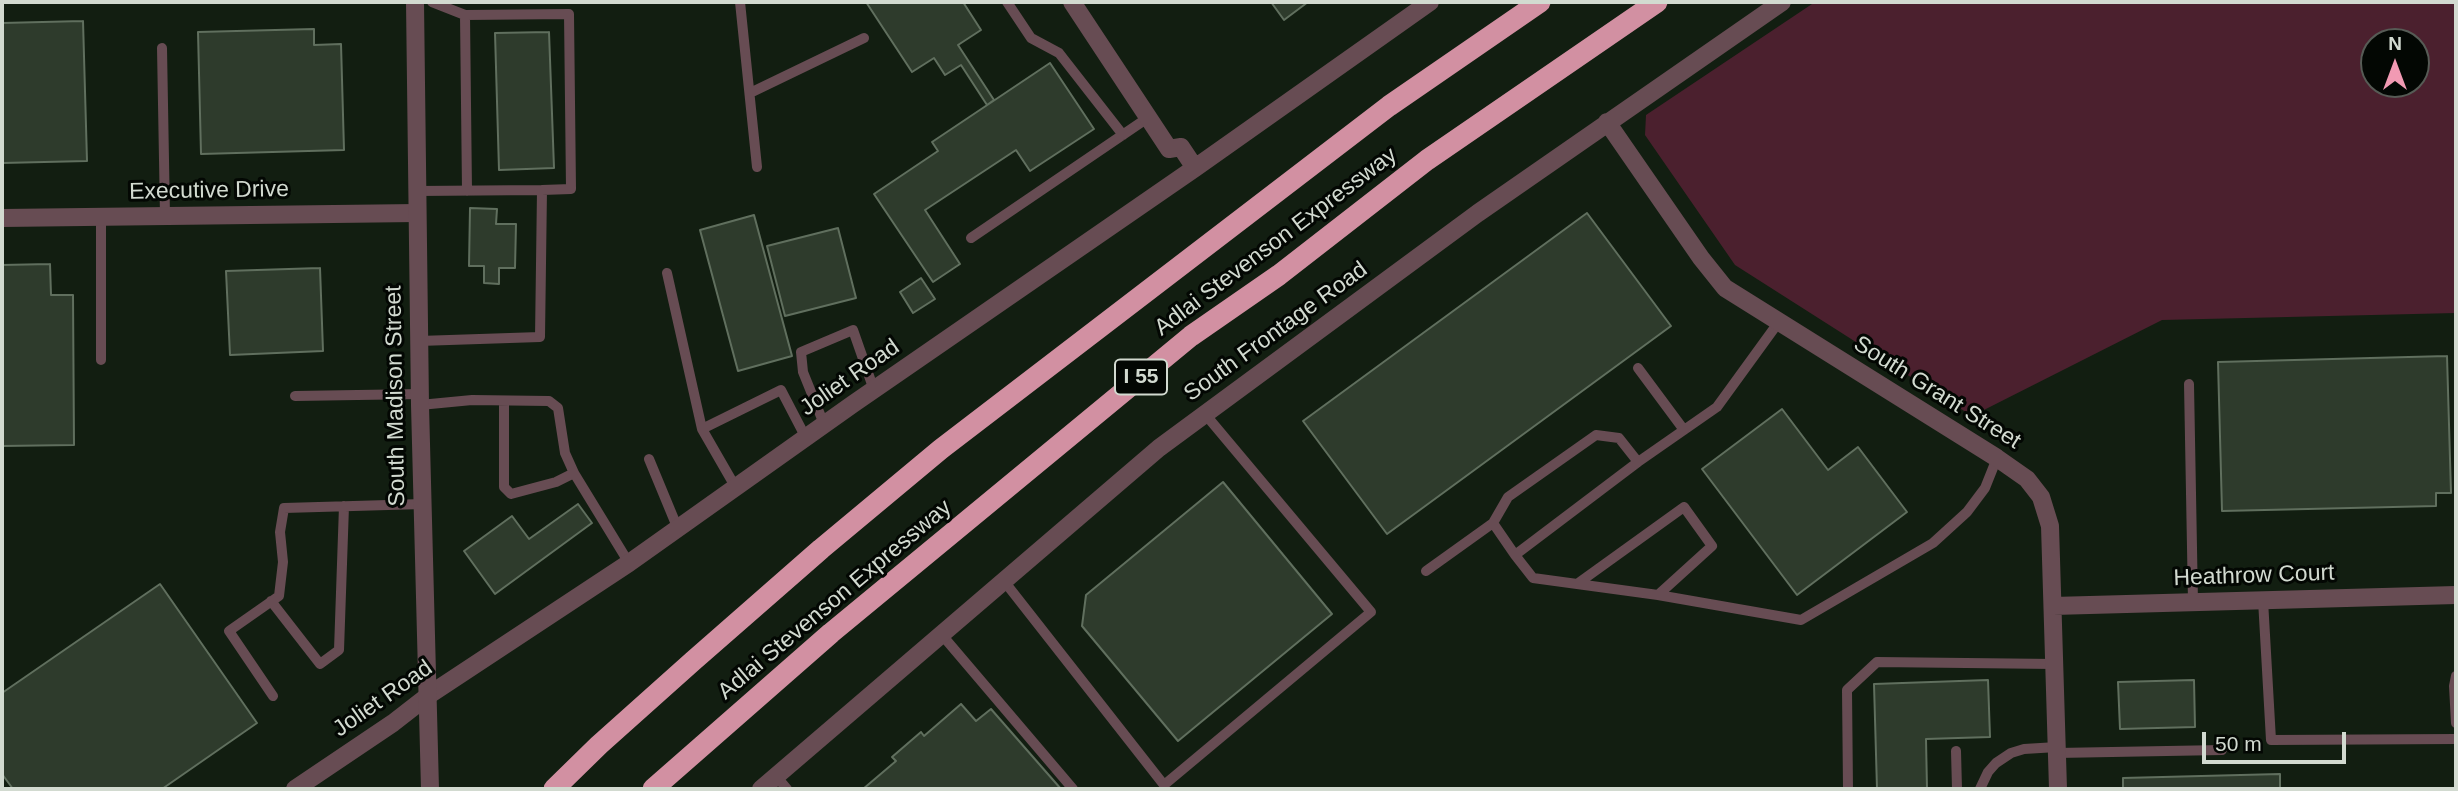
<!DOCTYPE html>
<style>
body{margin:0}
#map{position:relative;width:2458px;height:791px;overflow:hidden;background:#121e11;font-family:Arial,sans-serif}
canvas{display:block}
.frame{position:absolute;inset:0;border:4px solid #d2dad0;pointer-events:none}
.north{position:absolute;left:2360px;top:28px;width:70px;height:70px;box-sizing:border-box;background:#030703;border:2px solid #565b55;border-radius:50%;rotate:0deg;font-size:19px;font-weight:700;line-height:28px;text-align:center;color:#d2dad0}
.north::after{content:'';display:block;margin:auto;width:24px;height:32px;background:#f19ab3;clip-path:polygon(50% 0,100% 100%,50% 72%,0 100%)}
.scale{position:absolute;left:2202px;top:732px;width:144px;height:32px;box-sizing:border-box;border:4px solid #d2dad0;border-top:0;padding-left:9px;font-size:21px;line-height:24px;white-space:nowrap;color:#d2dad0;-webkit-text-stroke:5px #030703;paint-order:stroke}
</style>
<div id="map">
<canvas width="2458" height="791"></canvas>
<div class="frame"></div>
<div class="north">N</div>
<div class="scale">50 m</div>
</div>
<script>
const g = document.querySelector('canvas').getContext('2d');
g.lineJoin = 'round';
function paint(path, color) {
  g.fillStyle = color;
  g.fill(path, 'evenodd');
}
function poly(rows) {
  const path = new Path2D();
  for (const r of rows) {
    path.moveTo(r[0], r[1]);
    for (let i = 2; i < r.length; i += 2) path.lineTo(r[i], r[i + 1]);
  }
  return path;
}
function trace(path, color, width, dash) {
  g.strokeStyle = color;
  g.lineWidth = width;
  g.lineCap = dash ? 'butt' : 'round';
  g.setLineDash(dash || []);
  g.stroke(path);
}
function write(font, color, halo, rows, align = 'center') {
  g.font = font + ' Arial,sans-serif';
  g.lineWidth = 6;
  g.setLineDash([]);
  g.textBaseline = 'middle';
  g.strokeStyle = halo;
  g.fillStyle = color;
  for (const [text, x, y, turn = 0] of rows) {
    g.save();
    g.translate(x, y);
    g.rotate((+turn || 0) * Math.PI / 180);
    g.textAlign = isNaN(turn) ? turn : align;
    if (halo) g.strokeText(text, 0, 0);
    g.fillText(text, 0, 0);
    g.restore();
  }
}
paint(poly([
 [1815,2,2456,2,2456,313,2162,320,1972,416,1735,265,1645,135,1646,115],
 [2374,42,2416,42,2416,84,2374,84]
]), '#4b202e');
const building = poly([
 [866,2,963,2,981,30,958,45,994,100,987,105,961,65,945,75,934,58,912,72,866,2],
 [1271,2,1308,2,1284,20,1271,2],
 [83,21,87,161,2,163,2,23,83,21],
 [314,29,314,45,341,44,344,150,201,154,198,32,314,29],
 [549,32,554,168,499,170,495,33,549,32],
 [1050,63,1094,129,1030,171,1016,150,925,210,960,264,933,282,874,194,938,151,932,142,1050,63],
 [470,208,497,209,496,224,516,224,515,268,499,268,499,284,484,283,484,266,469,266,470,208],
 [1587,213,1671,326,1387,534,1303,421,1587,213],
 [754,215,792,356,738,371,700,230,754,215],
 [838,228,856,298,785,316,767,246,838,228],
 [50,264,51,295,73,295,74,445,2,446,2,265,50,264],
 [320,268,323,351,230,355,226,271,320,268],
 [921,278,935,299,913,313,900,292,921,278],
 [2447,356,2451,493,2436,493,2436,506,2222,511,2218,362,2447,356],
 [1782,409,1828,470,1858,447,1907,512,1797,595,1702,469,1782,409],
 [1223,482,1332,614,1178,741,1082,626,1086,595,1223,482],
 [578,504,592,523,495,594,464,551,512,516,529,539,578,504],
 [160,584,257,723,162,789,13,789,2,774,2,693,160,584],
 [1988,680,1990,737,1926,739,1927,789,1877,789,1874,684,1988,680],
 [2194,680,2195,727,2120,729,2118,682,2194,680],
 [961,704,976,721,991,709,1061,789,863,789,896,761,892,757,921,732,924,736,961,704],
 [2280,774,2280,789,2123,789,2123,778,2280,774]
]);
paint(building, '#2e3b2c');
trace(building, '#606f5e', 2);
trace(poly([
 [432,2,465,15],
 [740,2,757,167],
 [1007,2,1031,38,1059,53,1123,135],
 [162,48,165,216],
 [750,93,864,38],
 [417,191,542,190,540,337,419,341],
 [467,191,465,15,569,14,571,189,542,190],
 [101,217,101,360],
 [971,238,1149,117],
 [667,273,702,429,736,488],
 [1778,323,1717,407,1638,462,1515,555,1533,578,1658,595,1801,620,1933,543,1967,512,1985,488,1997,458],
 [1638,368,1684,430],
 [2189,384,2193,602],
 [295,396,420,394],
 [504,401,504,487,511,494,556,482,574,473],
 [420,405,472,400,549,401,558,408,565,453,574,473,629,563],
 [824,424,803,372,801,352,853,330,874,390],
 [702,429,781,390,806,438],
 [649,459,678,529],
 [1515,555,1493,523,1508,497,1596,435,1619,438,1638,462],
 [1426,571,1493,523],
 [1004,581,1164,785,1371,612,1205,414],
 [1577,584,1684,507,1712,546,1658,595],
 [2263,600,2271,740,2456,739],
 [271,601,320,664,339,650,344,506],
 [942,635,1073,789],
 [2456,676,2454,686,2456,723],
 [273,696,229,631,279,596,283,562,280,532,284,508,423,504],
 [1956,751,1957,789],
 [2057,753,2222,750],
 [776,776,787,789],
 [1848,789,1847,690,1877,662,2055,664],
 [1980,789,1988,772,1996,763,2011,753,2024,749,2057,747]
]), '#674c53', 10);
trace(poly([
 [1072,2,1169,149,1181,147,1195,168],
 [1607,122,1701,258,1725,288,1997,458,2027,479,2041,497,2050,526,2058,789],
 [2,218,417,213],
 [2053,606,2456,595],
 [295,789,393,723,429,695,629,563,853,404,1195,168,1430,2],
 [761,789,1159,448,1478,213,1782,2]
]), '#674c53', 18);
trace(poly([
 [415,2,420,405,430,789]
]), '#674c53', 18);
trace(poly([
 [554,789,599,745,693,661,821,549,941,449,1389,106,1540,2],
 [653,789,831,633,1191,336,1279,275,1427,160,1657,2]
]), '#d290a2', 21);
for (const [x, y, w] of [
 [1141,377,52]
]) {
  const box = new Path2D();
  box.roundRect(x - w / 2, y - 17.5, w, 35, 5);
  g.fillStyle = '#030703';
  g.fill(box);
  trace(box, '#d2dad0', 2);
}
write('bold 21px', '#d2dad0', null, [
 ["I 55",1141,377]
]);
write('23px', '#d2dad0', '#030703', [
 ["Executive Drive",209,191,-1],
 ["Adlai Stevenson Expressway",1276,242,-37],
 ["South Frontage Road",1276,332,-36],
 ["Joliet Road",850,378,-35],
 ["South Grant Street",1937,393,32],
 ["South Madison Street",396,396,-91],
 ["Heathrow Court",2254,576,-2],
 ["Adlai Stevenson Expressway",835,600,-40],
 ["Joliet Road",383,699,-35]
]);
</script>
